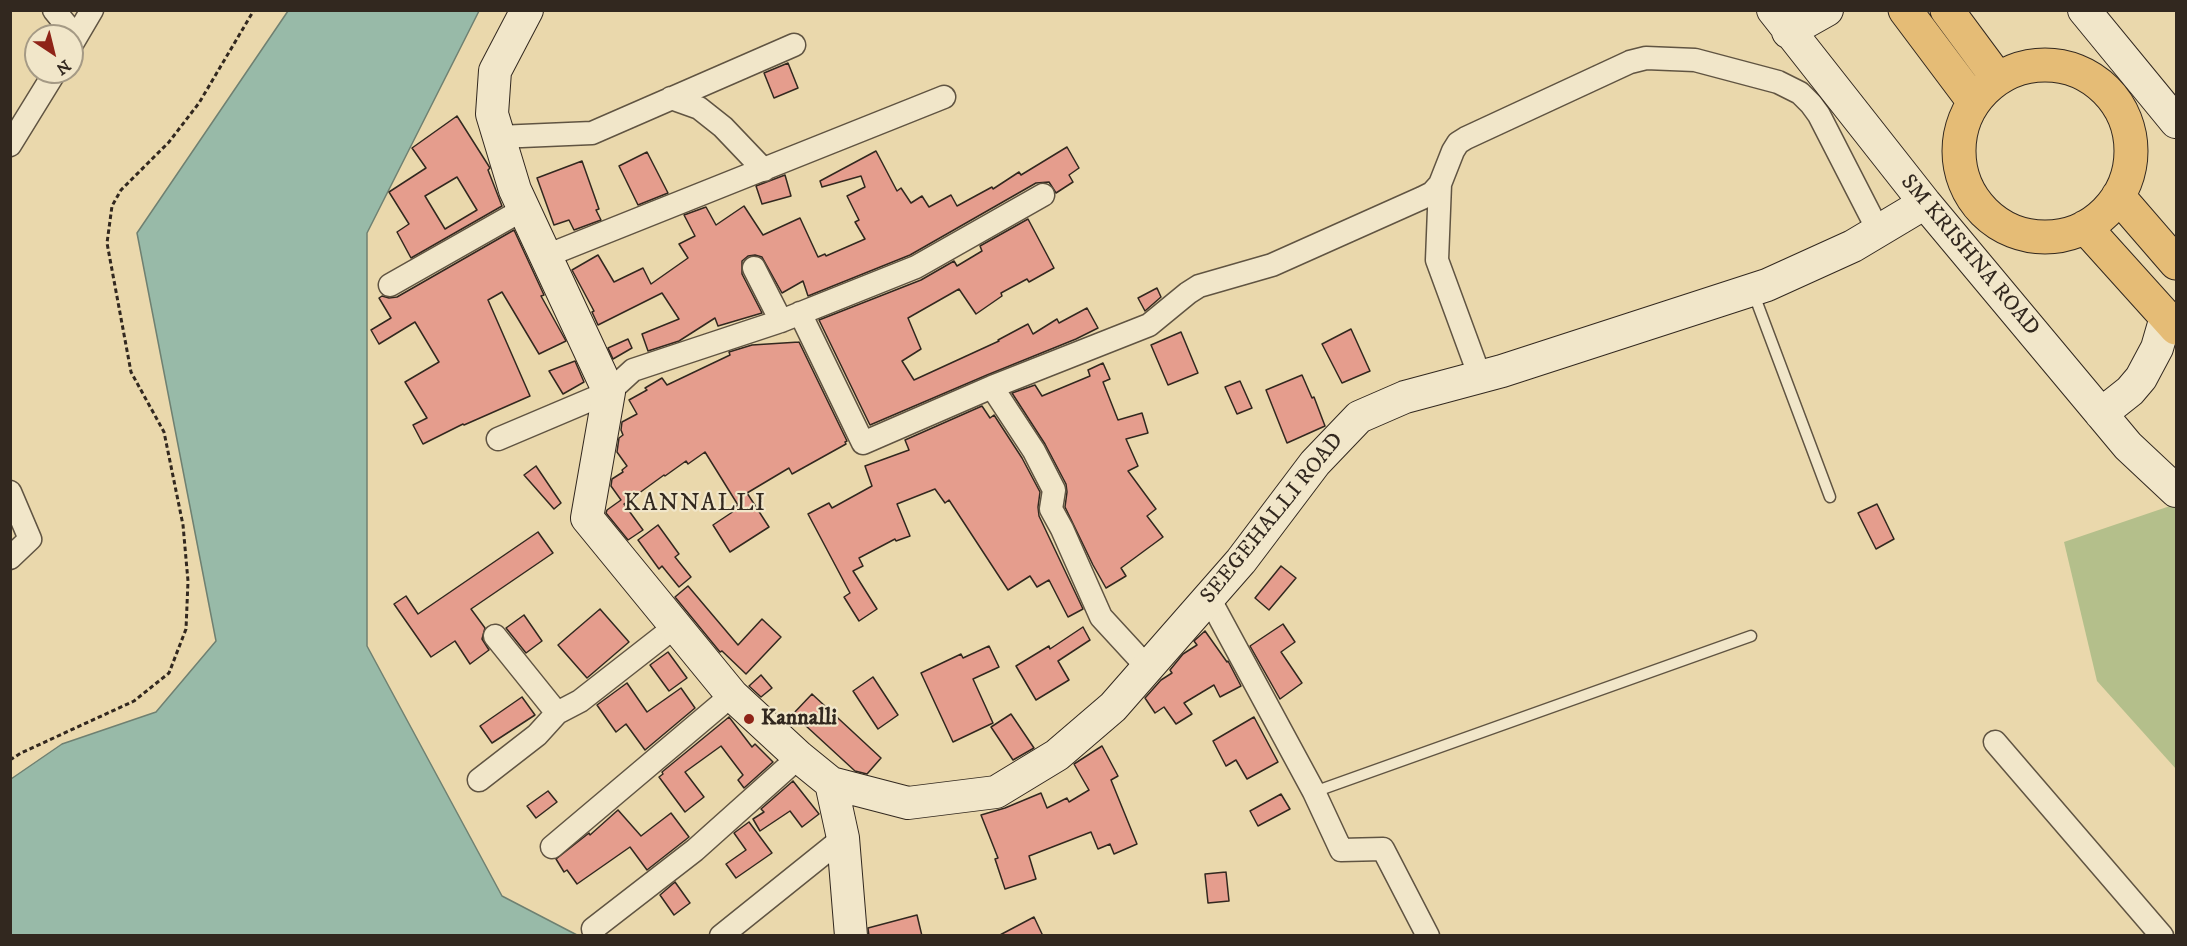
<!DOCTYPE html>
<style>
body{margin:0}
#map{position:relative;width:2187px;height:946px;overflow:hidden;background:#ead8ac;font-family:"IM FELL DW Pica",serif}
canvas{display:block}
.frame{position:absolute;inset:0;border:12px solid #32281f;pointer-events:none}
.north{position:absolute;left:24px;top:24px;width:60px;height:60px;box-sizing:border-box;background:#f1e6c9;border:2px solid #a59a85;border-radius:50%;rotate:145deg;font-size:16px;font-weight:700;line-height:24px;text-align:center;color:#32281f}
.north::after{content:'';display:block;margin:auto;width:21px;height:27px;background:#8f2418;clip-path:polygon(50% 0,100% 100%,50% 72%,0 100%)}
</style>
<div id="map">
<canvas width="2187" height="946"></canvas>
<div class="frame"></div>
<div class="north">N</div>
</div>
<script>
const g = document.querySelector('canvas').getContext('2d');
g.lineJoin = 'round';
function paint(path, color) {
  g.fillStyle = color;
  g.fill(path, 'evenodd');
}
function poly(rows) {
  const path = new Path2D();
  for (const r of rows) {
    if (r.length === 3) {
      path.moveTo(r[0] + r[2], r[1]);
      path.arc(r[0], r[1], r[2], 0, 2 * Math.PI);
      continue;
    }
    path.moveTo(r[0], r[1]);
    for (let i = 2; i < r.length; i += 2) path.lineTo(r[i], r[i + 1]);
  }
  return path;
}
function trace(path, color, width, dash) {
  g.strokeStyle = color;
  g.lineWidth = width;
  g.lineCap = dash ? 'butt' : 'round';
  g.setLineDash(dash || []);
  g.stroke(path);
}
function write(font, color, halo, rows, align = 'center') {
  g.font = font + ' "IM FELL DW Pica",serif';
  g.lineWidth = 4.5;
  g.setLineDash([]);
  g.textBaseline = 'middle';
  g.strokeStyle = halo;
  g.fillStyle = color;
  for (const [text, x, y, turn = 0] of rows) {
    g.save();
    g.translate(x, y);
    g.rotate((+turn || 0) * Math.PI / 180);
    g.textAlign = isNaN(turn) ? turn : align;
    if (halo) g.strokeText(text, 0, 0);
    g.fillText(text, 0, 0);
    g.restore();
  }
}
paint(poly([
 [2173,505,2176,509,2176,769,2097,681,2064,542]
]), '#b4bf8b');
const water = poly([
 [288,11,479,11,367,233,367,646,502,896,577,935,11,935,11,779,62,744,156,712,216,641,137,233,288,11]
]);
paint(water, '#98baa8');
trace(water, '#6f8071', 1.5);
const building = poly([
 [788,63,798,88,774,98,764,73,788,63],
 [457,116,490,168,488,170,502,206,411,258,397,232,409,224,389,192,426,168,412,148,457,116],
 [457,177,477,210,445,229,425,196,457,177],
 [1067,147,1079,168,1069,175,1073,182,1056,193,1049,182,1036,183,910,255,808,296,803,281,782,293,762,257,755,255,748,256,742,261,742,274,762,313,718,326,715,318,679,341,648,351,642,334,679,319,662,293,598,325,592,312,594,311,572,270,598,255,614,282,643,268,651,284,688,258,679,244,695,236,684,215,706,207,716,225,744,206,763,235,800,218,818,257,825,254,826,256,865,239,855,222,859,220,847,196,865,187,861,176,822,187,820,181,876,151,897,191,901,188,911,203,922,196,929,207,951,195,957,206,992,187,993,189,1019,172,1021,175,1067,147],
 [647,152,668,193,638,205,619,166,647,152],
 [582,161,599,209,596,210,601,220,574,230,569,220,554,225,537,178,582,161],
 [785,175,791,196,762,204,756,186,785,175],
 [1028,219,1054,268,1029,282,1027,279,1001,293,1002,296,976,314,959,289,908,318,921,349,902,361,914,380,999,341,998,340,1028,324,1033,334,1057,319,1059,323,1087,308,1098,328,1076,339,987,375,870,425,819,320,921,280,954,261,957,266,982,251,980,246,1028,219],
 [514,230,544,295,541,296,566,341,539,354,502,292,488,300,530,396,464,425,463,424,423,444,413,425,427,418,405,382,439,362,415,322,379,344,371,330,391,318,379,298,382,296,389,298,397,297,514,230],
 [1157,288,1161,297,1145,311,1138,298,1157,288],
 [1351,329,1370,371,1342,383,1322,344,1351,329],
 [1181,332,1198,373,1168,385,1151,345,1181,332],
 [628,339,632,348,613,359,608,348,628,339],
 [799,342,847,441,845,442,846,444,792,474,789,468,747,493,769,527,730,552,713,525,737,509,736,506,738,505,705,452,688,464,686,461,665,476,664,475,624,504,643,530,628,540,606,513,607,510,621,500,611,486,612,479,623,472,622,470,627,466,617,452,619,438,623,435,621,430,622,422,637,414,629,400,647,390,645,388,662,378,667,385,730,355,729,352,752,345,799,342],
 [575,361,584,382,563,394,549,371,575,361],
 [1103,363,1110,379,1103,382,1118,420,1142,413,1148,433,1126,439,1138,466,1128,471,1156,509,1147,516,1163,537,1121,568,1126,576,1106,588,1093,565,1065,507,1067,492,1066,484,1045,444,1012,393,1035,385,1042,396,1090,376,1088,370,1103,363],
 [1302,375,1312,398,1314,397,1325,426,1287,443,1266,390,1302,375],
 [1240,381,1252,408,1237,414,1225,387,1240,381],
 [982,406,990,418,994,415,1022,458,1040,492,1038,507,1039,516,1083,609,1068,617,1049,580,1037,587,1030,576,1008,590,949,500,945,503,935,489,897,504,910,536,896,541,895,539,859,558,863,566,853,571,877,609,859,621,844,597,850,593,808,514,829,503,832,508,872,486,865,466,909,450,905,440,982,406],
 [536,466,561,503,554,509,524,475,536,466],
 [1877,504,1894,539,1876,549,1858,513,1877,504],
 [658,525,679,554,675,557,691,577,679,587,662,566,659,569,638,540,658,525],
 [538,532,553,553,471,609,485,628,482,639,489,650,470,664,455,641,431,657,394,604,406,596,418,614,538,532],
 [1281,566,1296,578,1269,610,1255,598,1281,566],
 [688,586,738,645,762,619,781,637,746,674,722,651,720,652,675,597,688,586],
 [600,609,629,642,587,678,558,645,600,609],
 [524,615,542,641,526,653,506,628,524,615],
 [1283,624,1295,642,1281,652,1302,683,1280,699,1250,646,1283,624],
 [1083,627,1090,640,1058,661,1069,680,1036,700,1016,666,1049,646,1050,649,1083,627],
 [1205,631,1227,662,1228,661,1241,686,1220,697,1214,685,1184,703,1192,714,1176,724,1164,707,1155,713,1145,698,1161,680,1172,673,1170,670,1183,654,1197,645,1194,641,1205,631],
 [989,646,999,667,973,679,993,723,953,742,921,673,961,654,963,658,989,646],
 [668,652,687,678,669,691,650,665,668,652],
 [761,675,772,688,761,697,749,686,761,675],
 [873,677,898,715,878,729,853,691,873,677],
 [627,683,647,712,681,688,695,708,645,750,626,724,616,732,597,705,627,683],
 [812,694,881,758,867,774,855,771,793,714,812,694],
 [522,697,535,715,492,743,480,726,522,697],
 [1011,714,1034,748,1013,760,991,727,1011,714],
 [729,717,752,747,755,744,773,762,744,788,738,780,743,775,721,746,685,772,704,797,685,812,659,777,663,774,662,772,729,717],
 [1254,717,1278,762,1247,779,1236,760,1226,766,1213,741,1254,717],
 [1102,746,1118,776,1111,780,1137,844,1114,854,1110,844,1098,849,1091,832,1029,856,1036,879,1005,889,995,859,998,858,981,815,1005,808,1041,793,1047,808,1067,798,1069,802,1089,790,1074,764,1102,746],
 [793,781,819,814,802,827,790,811,760,831,753,819,764,812,761,809,793,781],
 [548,791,557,802,536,818,527,806,548,791],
 [1281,794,1290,809,1258,826,1250,811,1281,794],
 [618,810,641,836,671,813,689,837,647,870,630,847,577,884,567,870,564,872,556,859,589,833,590,835,618,810],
 [749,822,772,853,736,878,726,864,746,850,734,833,749,822],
 [1226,872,1229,901,1208,903,1205,874,1226,872],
 [675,882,690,903,674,915,660,895,675,882],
 [917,915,922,936,869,936,868,928,917,915],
 [1034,917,1043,936,998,936,1034,917]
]);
paint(building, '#e59d8d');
trace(building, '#32281f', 1.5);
const lane = poly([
 [1753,292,1830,497],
 [1314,792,1751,636]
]);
const street = poly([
 [54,10,76,37],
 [72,44,92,10],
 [671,98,699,108,723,127,764,170],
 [498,137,592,133,794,45],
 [10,145,55,72],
 [1440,184,1437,260,1480,377],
 [546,256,944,97],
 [754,268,781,321],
 [390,285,524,209],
 [800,313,863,443,992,387,1149,325,1188,293,1199,286,1272,265,1422,198,1432,193,1440,184,1453,151,1458,143,1466,138,1630,62,1646,58,1695,60,1778,82,1800,93,1811,104,1819,115,1878,230],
 [992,387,1034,451,1054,490,1051,509,1062,529,1101,617,1147,667],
 [498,439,609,392,633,370,781,321,916,267,1043,195],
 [10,492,30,539,10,558],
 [1209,598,1314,792,1341,850,1383,849,1428,936],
 [495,636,557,713],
 [1995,742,2162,936],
 [479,780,537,735,557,713,580,701,676,626],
 [552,847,732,695],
 [593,929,695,850,799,757],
 [721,936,843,838]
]);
const secondary = poly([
 [527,10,495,71,492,114,515,190,609,392,587,518,732,695,799,757,831,783,843,838,851,936],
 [1773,10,1925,203,2128,446,2176,491],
 [2084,10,2176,122],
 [1788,32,1827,10],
 [2101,414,2130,391,2141,378,2157,348,2166,317],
 [831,783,908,803,996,792,1057,755,1113,707,1241,561,1315,463,1359,417,1405,397,1502,371,1767,285,1853,246,1925,203]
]);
const highway = poly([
 [1905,10,1974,102],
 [1947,10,1998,79],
 [2045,151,86],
 [2118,196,2176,263],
 [2085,227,2176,328]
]);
trace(lane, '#605442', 13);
trace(street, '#605442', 25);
trace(secondary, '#32281f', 34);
trace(highway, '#32281f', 35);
trace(poly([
 [10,760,21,753,134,701,169,673,186,629,188,581,183,525,164,432,131,372,107,243,112,206,121,190,169,142,199,103,254,10]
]), '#32281f', 3, [4.5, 3]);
trace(lane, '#f1e6c9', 10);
trace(street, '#f1e6c9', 22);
trace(secondary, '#f1e6c9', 32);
trace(highway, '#e5bc76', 33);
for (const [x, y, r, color] of [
 [749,719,6,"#8f2418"]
]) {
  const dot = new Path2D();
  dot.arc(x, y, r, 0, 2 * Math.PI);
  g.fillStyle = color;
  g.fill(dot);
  trace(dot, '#f1e6c9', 2);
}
write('22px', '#32281f', '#f1e6c9', [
 ["SM KRISHNA ROAD",1969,256,50],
 ["SEEGEHALLI ROAD",1273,519,-51]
]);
write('bold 22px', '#32281f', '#f1e6c9', [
 ["Kannalli",761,719]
], 'left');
g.letterSpacing = '1.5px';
write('24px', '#32281f', '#f1e6c9', [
 ["KANNALLI",695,505]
]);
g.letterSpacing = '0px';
</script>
